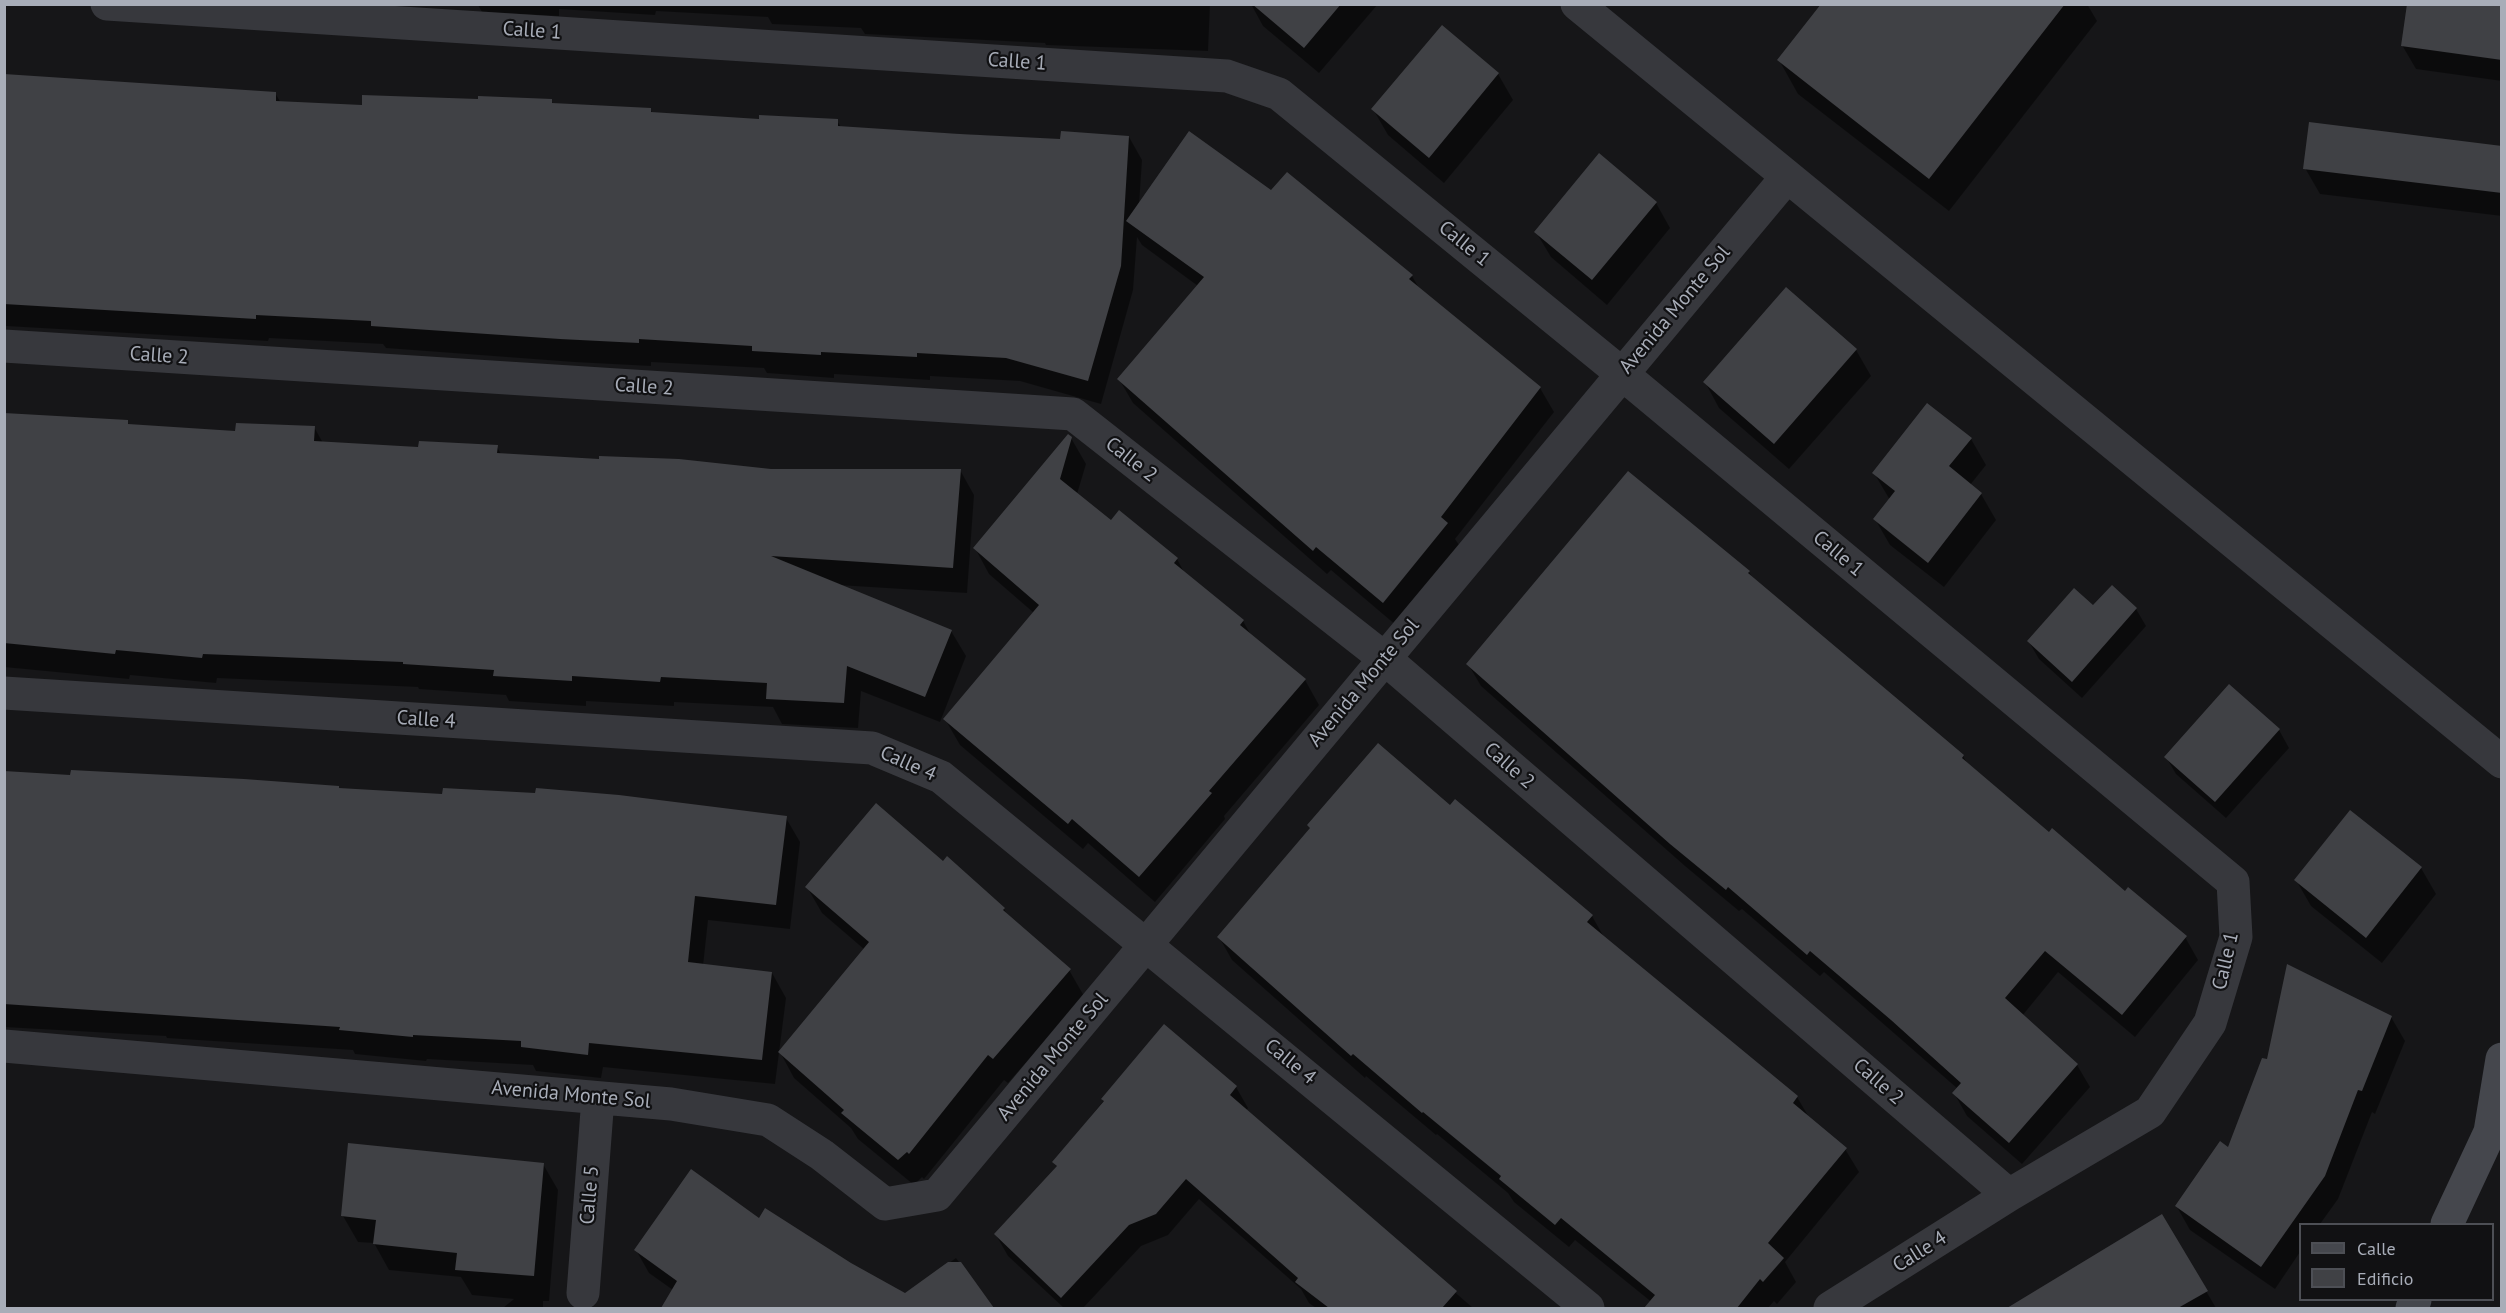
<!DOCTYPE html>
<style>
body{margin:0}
#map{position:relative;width:2506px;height:1313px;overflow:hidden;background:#161618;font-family:"PT Sans",sans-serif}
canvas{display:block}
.frame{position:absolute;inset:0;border:6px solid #a8adb8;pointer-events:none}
.legend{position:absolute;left:2299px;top:1223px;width:195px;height:78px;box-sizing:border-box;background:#111113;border:2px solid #4d4f55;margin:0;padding:8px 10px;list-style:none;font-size:18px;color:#a8adb8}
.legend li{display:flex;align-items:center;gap:12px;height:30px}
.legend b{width:30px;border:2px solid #4d4f55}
</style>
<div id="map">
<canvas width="2506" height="1313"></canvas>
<div class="frame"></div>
<ul class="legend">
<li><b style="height:8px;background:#45474d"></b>Calle</li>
<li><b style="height:16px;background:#404145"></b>Edificio</li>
</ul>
</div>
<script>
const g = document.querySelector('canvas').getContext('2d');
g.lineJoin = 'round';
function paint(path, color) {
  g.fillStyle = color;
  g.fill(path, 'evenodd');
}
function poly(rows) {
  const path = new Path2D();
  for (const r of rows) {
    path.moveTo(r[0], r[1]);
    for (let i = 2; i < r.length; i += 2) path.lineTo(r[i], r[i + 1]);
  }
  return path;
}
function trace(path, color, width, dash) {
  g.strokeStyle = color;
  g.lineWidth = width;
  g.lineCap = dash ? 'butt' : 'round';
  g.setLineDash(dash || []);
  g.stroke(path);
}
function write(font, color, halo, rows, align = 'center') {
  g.font = font + ' "PT Sans",sans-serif';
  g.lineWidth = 4.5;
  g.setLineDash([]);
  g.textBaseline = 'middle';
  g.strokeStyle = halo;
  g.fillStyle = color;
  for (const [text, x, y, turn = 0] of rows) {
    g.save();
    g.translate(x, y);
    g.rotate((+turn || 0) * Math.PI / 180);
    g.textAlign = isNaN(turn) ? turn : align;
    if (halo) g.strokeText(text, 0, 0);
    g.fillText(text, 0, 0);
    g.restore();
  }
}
paint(poly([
 [474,4,1210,4,1208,51,1046,45,1045,43,865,34,861,28,772,24,768,17,656,11,655,15,559,9,559,16,482,12,478,5],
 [1251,4,1378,4,1319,73,1263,26],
 [1823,4,2087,4,2097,21,1949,211,1798,94,1779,60],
 [2502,4,2502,81,2416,69,2402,45],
 [1442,27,1498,74,1513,100,1444,183,1388,135,1373,109],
 [4,75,275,93,281,103,363,106,551,100,553,104,650,109,653,114,760,120,837,121,841,127,1061,140,1129,137,1142,160,1139,205,1272,192,1412,276,1420,290,1540,388,1554,412,1455,539,1461,548,1397,626,1331,570,1327,574,1133,403,1119,379,1198,286,1142,245,1137,237,1133,290,1101,404,1020,381,930,376,930,380,834,374,834,378,767,373,764,368,651,362,651,366,574,362,386,348,383,344,269,338,268,341,6,326],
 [2502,147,2502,216,2320,194,2305,168],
 [1656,203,1670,228,1607,305,1551,257,1536,232],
 [1786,289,1856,350,1871,376,1789,469,1719,408,1705,382],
 [4,414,127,422,130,426,236,432,314,427,323,443,420,449,497,447,501,454,771,471,960,470,974,495,967,593,838,585,951,631,966,656,940,722,861,691,858,728,782,724,773,707,674,702,674,706,586,701,586,706,509,701,506,695,419,689,418,687,217,678,216,683,130,675,129,679,4,667],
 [1071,438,1086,464,1077,494,1111,522,1177,559,1185,574,1243,621,1252,637,1305,680,1319,705,1224,816,1225,819,1155,902,1088,843,1083,849,960,745,945,719,1034,613,989,574,975,548],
 [1971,439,1986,465,1970,485,1981,494,1996,520,1944,587,1890,545,1875,519,1890,500,1874,473],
 [1749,572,1754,580,1963,756,1968,765,2049,834,2185,937,2198,960,2135,1037,2058,972,2022,1016,2077,1065,2090,1087,2022,1164,1967,1116,1954,1093,1958,1089,1824,972,1820,976,1742,909,1739,911,1685,866,1481,686,1468,664],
 [2093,607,2136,609,2146,626,2082,698,2039,659,2029,642],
 [2279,730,2289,748,2226,818,2176,774,2166,757],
 [4,773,339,790,786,818,800,842,790,929,708,920,703,966,772,973,786,998,775,1084,603,1067,601,1078,536,1071,533,1065,427,1059,426,1061,355,1054,353,1050,167,1038,166,1036,4,1027],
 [1450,807,1592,916,1605,939,1797,1097,1810,1119,1845,1149,1859,1172,1785,1262,1796,1282,1777,1304,1774,1301,1768,1308,1659,1308,1575,1240,1569,1247,1514,1202,1508,1193,1437,1134,1436,1135,1366,1076,1365,1078,1232,960,1219,937],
 [947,859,1004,909,1009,918,1069,970,1084,996,1008,1083,1004,1080,924,1179,922,1177,914,1185,858,1139,851,1128,794,1078,780,1052,865,950,822,913,807,887,943,863],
 [2421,868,2436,894,2382,963,2311,906,2296,880],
 [2391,1017,2405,1041,2375,1114,2372,1112,2338,1199,2320,1224,2300,1224,2300,1252,2275,1289,2190,1230,2177,1207,2229,1149,2268,1061],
 [1164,1026,1236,1087,1248,1108,1246,1111,1473,1308,1316,1308,1309,1303,1301,1289,1199,1199,1168,1235,1141,1246,1083,1308,1064,1308,1008,1256,996,1235,1058,1168,1054,1162],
 [543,1164,558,1190,549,1301,543,1301,543,1308,503,1308,514,1299,472,1295,461,1277,389,1270,374,1243,358,1242,343,1216],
 [2162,1216,2216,1308,2009,1308],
 [760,1220,850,1264,905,1295,956,1258,993,1308,662,1308,673,1290,649,1273,636,1250]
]), '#0007');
paint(poly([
 [1252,4,1341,4,1304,48],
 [1821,4,2065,4,1929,179,1777,60],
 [2407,4,2502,4,2502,60,2401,46],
 [1442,25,1499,73,1429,158,1371,109],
 [4,74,276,92,276,101,362,105,362,95,478,99,478,96,552,99,552,103,651,108,651,112,759,119,759,115,838,119,838,126,960,134,1060,139,1061,131,1129,136,1121,266,1088,381,1006,358,917,353,917,357,821,352,821,355,752,351,752,346,639,339,639,343,560,339,371,326,371,321,256,315,256,319,4,304],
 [2309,122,2502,146,2502,193,2303,169],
 [1189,131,1271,190,1287,172,1413,275,1409,279,1541,387,1441,517,1448,523,1383,603,1316,547,1313,551,1117,379,1204,277,1126,221],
 [1599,153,1657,202,1592,280,1534,232],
 [1786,287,1857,349,1774,444,1703,382],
 [1927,403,1972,438,1949,466,1982,493,1928,563,1873,519,1895,491,1872,473],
 [4,413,128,420,128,424,235,431,236,423,315,426,314,441,418,447,419,441,498,445,497,453,599,459,599,456,679,459,771,469,961,469,953,568,771,556,952,630,925,697,847,666,844,703,766,699,767,683,661,677,660,682,572,676,572,681,493,676,494,670,403,664,403,662,203,654,202,658,116,650,115,654,4,643],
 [1068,434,1072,437,1060,479,1111,520,1119,510,1178,558,1174,563,1244,620,1240,625,1306,679,1209,791,1212,793,1139,877,1072,819,1068,824,943,719,1039,605,973,548],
 [1628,471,1750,571,1748,573,1964,755,1962,758,2049,832,2052,828,2125,891,2128,887,2187,936,2122,1015,2045,951,2005,998,2078,1064,2009,1143,1952,1093,1961,1083,1891,1020,1810,951,1807,955,1728,887,1726,890,1670,844,1466,664],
 [2112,585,2137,608,2072,682,2027,641,2074,588,2093,605],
 [2229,684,2280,729,2215,802,2164,757],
 [1378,743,1450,805,1455,799,1593,915,1587,922,1798,1096,1793,1103,1847,1148,1768,1243,1784,1258,1763,1282,1760,1279,1737,1308,1644,1308,1655,1295,1561,1218,1555,1225,1499,1179,1501,1176,1423,1112,1422,1113,1353,1054,1351,1056,1217,937,1310,828,1307,825],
 [71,770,244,779,339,786,339,788,442,794,443,788,535,793,536,788,619,795,787,816,776,905,695,896,688,962,772,972,762,1060,589,1043,588,1055,521,1047,521,1041,413,1035,413,1037,339,1030,340,1027,4,1004,4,771,70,775],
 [876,803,943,861,947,856,1005,908,1003,910,1071,969,993,1059,988,1055,909,1154,907,1152,898,1160,841,1113,844,1110,778,1052,869,942,805,887],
 [2350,810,2422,867,2366,938,2294,880],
 [2287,964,2392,1016,2362,1091,2358,1090,2325,1176,2261,1267,2175,1206,2220,1141,2228,1147,2262,1058,2267,1059],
 [1164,1024,1237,1086,1230,1095,1457,1291,1442,1308,1329,1308,1295,1282,1298,1278,1186,1179,1156,1214,1129,1225,1061,1298,994,1234,1057,1166,1052,1162,1104,1101,1101,1099],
 [348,1143,544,1163,534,1276,455,1270,457,1253,373,1244,376,1220,341,1216],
 [691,1169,759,1218,765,1208,851,1263,905,1293,948,1262,961,1262,994,1308,661,1308,677,1281,634,1250],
 [2162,1214,2208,1291,2178,1308,2007,1308]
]), '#404145');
trace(poly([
 [107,4,1227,76,1279,94,1621,373,2233,882,2236,937,2210,1023,2150,1112,2009,1195,1830,1308],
 [1577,4,2502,762],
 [4,346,1073,414,1384,658,2009,1195],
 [4,693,872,748,941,777,1588,1308],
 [4,1046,671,1104,768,1120,822,1155,885,1204,937,1195,1786,178],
 [583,1293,598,1098]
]), '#37383d', 33);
trace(poly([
 [2447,1224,2490,1132,2502,1059],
 [2412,1308,2415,1300]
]), '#45474d', 33);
write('20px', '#a8adb8', '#111113', [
 ["Calle 1",532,31,4],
 ["Calle 1",1017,62,4],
 ["Calle 1",1464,244,39],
 ["Avenida Monte Sol",1675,310,-50],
 ["Calle 2",159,356,4],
 ["Calle 2",644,387,4],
 ["Calle 2",1131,460,38],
 ["Calle 1",1838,554,40],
 ["Avenida Monte Sol",1364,683,-50],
 ["Calle 4",426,720,4],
 ["Calle 4",908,764,24],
 ["Calle 2",1509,766,41],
 ["Calle 1",2226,961,-77],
 ["Avenida Monte Sol",1053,1057,-50],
 ["Calle 4",1290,1062,39],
 ["Calle 2",1878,1082,41],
 ["Avenida Monte Sol",571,1095,5],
 ["Calle 5",590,1195,-85],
 ["Calle 4",1920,1252,-32]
]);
</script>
